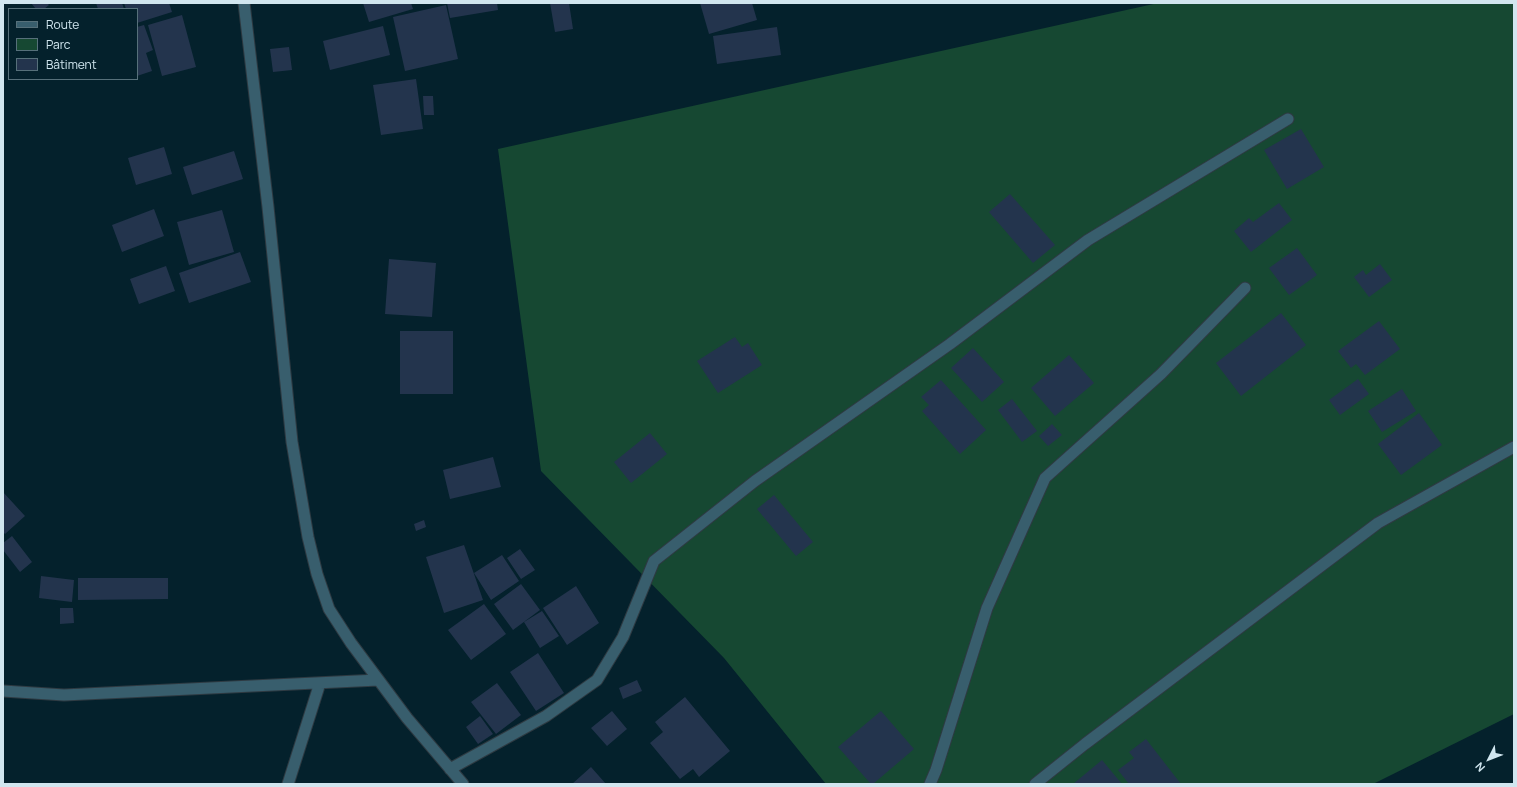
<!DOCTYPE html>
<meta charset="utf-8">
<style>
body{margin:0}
#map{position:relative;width:1517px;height:787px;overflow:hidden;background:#04212c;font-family:Manrope,sans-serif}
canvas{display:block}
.frame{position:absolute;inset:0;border:4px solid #d1e6ef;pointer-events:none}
.legend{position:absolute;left:8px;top:8px;width:130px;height:72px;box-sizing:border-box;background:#04212c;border:1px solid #56707a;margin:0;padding:5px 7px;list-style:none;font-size:12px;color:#d1e6ef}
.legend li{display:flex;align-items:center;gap:8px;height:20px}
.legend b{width:20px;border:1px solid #56707a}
.north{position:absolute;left:1469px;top:739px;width:40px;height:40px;-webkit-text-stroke:3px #04212c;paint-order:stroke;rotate:228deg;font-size:11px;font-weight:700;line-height:16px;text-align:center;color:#d1e6ef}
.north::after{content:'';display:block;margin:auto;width:14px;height:18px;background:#d1e6ef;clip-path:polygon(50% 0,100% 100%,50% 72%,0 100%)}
</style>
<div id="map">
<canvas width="1517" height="787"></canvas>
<div class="frame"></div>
<ul class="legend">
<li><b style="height:5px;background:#385e6d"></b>Route</li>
<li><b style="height:11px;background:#164832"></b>Parc</li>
<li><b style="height:11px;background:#23344d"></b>Bâtiment</li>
</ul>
<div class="north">N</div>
</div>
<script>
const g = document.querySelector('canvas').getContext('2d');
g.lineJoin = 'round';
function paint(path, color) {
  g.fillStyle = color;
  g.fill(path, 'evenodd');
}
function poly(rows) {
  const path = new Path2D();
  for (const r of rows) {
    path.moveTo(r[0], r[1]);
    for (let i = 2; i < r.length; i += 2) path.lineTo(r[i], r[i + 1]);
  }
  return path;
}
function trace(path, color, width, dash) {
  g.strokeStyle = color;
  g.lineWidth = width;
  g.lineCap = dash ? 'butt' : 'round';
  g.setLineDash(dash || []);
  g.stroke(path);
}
paint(poly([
 [1158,3,1514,3,1514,714,1373,784,826,784,724,658,541,471,498,149]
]), '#164832');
paint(poly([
 [31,3,47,3,49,5,44,9,36,9],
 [96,3,122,3,124,9,98,9],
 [124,3,169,3,172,12,137,23,137,9,126,9],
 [363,3,411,3,413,9,369,22],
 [447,3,497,3,498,10,450,18],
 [550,3,569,3,573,29,555,32],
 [700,3,752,3,757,20,709,34],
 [446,5,458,59,405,71,393,17],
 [182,15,196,67,162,76,148,25],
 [144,25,153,50,146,53,152,71,137,76,137,27],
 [383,26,390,55,330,70,323,41],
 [777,27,781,55,717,64,713,36],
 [289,47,292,70,273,72,270,49],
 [416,79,423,129,381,135,373,85],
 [423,96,433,96,434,115,424,115],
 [1301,129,1324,167,1287,189,1264,150],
 [164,147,172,174,136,185,128,158],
 [234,151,243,179,192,195,183,167],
 [1010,194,1055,245,1033,263,989,212],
 [1279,203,1292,220,1251,252,1234,231,1249,218,1253,222],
 [154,209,164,236,122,252,112,225],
 [222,210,234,252,189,265,177,222],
 [1297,248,1317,275,1289,295,1269,268],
 [240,252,251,282,189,303,179,273],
 [389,259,436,263,432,317,385,314],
 [1380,264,1392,280,1369,297,1354,277,1363,270,1366,275],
 [166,266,175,291,139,304,130,279],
 [1281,313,1306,345,1241,396,1216,363],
 [1379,321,1400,349,1365,375,1356,364,1351,368,1338,351],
 [400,331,453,331,453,394,400,394],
 [735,337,742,347,748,343,762,365,718,393,697,361],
 [973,348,1004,382,982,402,951,368],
 [1069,355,1094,383,1055,416,1031,388],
 [1358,379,1369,394,1340,415,1329,400],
 [941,380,986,430,960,454,922,411,929,405,921,397],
 [1402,389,1416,411,1382,432,1368,411],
 [1012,399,1037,431,1022,442,998,410],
 [1419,413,1442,445,1401,475,1378,444],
 [1052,424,1062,435,1048,446,1039,436],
 [650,433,667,454,631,483,614,462],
 [493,457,501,487,450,499,443,470],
 [3,492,25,516,5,534,3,532],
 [774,495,813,542,796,556,757,509],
 [424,520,426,527,416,531,414,524],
 [12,536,32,562,20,572,3,550,3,543],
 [464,545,483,600,444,613,426,557],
 [520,549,535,570,521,579,507,558],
 [502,555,519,581,491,600,474,573],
 [41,576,74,580,72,602,39,598],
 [78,578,168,578,168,599,78,600],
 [521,584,540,610,513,630,494,604],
 [576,586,599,623,567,645,543,608],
 [484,604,506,634,471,660,448,630],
 [60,608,73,608,74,623,60,624],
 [542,611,559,636,540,648,524,622],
 [538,653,564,693,536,711,510,672],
 [637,680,642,691,623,699,619,688],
 [497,683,521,715,496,734,471,702],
 [685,697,730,751,699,777,693,769,680,779,650,743,663,732,655,722],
 [612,711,627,729,607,746,591,728],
 [881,711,914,749,873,784,871,784,838,747],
 [480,716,493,734,478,744,466,727],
 [1146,739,1181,784,1129,784,1118,770,1134,758,1129,752],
 [1102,760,1122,784,1073,784],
 [591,767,606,784,572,784]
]), '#23344d');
const minor = poly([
 [244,3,268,207,292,442,308,537,317,574,329,609,351,643,407,718,463,784],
 [3,691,64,695,378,680],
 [450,769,546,716,597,680,623,637,654,561,755,481,950,344,1088,240,1288,119],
 [288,784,320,683],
 [930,784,936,770,987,608,1045,478,1161,374,1245,288],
 [1035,784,1085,744,1378,523,1514,447]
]);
trace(minor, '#2e3a42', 13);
trace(minor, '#385e6d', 11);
</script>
